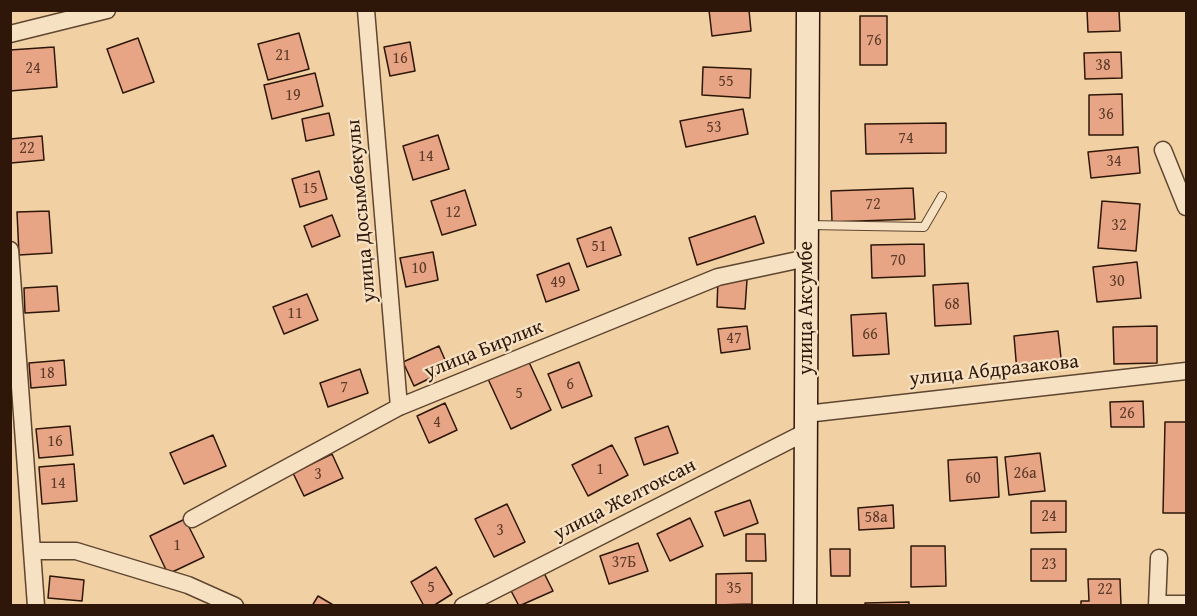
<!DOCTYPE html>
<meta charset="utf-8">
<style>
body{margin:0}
#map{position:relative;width:1197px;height:616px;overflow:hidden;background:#f1d1a3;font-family:"Gentium Book Plus",serif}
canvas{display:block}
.frame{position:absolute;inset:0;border:12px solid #2e1709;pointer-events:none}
</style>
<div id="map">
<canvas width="1197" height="616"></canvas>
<div class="frame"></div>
</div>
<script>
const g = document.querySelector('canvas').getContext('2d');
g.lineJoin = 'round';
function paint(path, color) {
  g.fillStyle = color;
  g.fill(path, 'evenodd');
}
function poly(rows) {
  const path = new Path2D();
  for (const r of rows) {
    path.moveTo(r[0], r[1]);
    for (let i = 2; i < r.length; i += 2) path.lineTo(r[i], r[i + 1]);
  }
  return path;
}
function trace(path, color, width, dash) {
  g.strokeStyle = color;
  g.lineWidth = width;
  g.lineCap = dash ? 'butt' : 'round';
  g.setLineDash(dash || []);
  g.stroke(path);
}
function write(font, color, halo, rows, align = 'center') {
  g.font = font + ' "Gentium Book Plus",serif';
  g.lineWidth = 4.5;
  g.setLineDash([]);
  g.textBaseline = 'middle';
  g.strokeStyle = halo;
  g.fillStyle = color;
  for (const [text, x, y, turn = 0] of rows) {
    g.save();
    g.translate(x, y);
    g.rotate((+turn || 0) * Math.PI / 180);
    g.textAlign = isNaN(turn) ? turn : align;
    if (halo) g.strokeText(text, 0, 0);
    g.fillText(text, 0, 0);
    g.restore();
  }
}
const building = poly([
 [709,10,749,10,751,31,712,36,709,10],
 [1087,10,1119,10,1120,31,1088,32,1087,10],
 [860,16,887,16,887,65,860,65,860,16],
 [299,33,309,69,268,80,258,44,299,33],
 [138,38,154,82,123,93,107,49,138,38],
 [410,42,415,71,390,76,384,47,410,42],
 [54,47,57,87,10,91,10,50,54,47],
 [1121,52,1122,78,1085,79,1084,53,1121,52],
 [703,67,751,69,750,98,702,95,703,67],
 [315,73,323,106,272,119,264,85,315,73],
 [1122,94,1123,135,1089,135,1089,95,1122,94],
 [743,109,748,134,686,147,680,121,743,109],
 [329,113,334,135,306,141,302,119,329,113],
 [946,123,946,153,866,154,865,124,946,123],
 [438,135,449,169,413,180,403,146,438,135],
 [42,136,44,160,11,163,10,139,42,136],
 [1138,147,1140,173,1091,178,1088,152,1138,147],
 [319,171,327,199,300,207,292,179,319,171],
 [913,188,915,219,832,222,831,191,913,188],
 [465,190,476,225,442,235,431,201,465,190],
 [1102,201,1140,204,1136,251,1098,248,1102,201],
 [49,211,52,253,19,255,17,212,49,211],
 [332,215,340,236,312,247,304,226,332,215],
 [755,216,764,243,697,265,689,238,755,216],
 [611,227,621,255,587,267,577,239,611,227],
 [924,244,925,276,872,278,871,245,924,244],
 [433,252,438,280,406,287,400,258,433,252],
 [1137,262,1141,298,1097,302,1093,267,1137,262],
 [569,263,579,290,546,302,537,275,569,263],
 [718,279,747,280,745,309,717,307,718,279],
 [968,283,971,324,935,326,933,285,968,283],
 [57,286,59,311,25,313,24,288,57,286],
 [307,294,318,320,284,334,273,307,307,294],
 [886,313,889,354,853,356,851,315,886,313],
 [747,326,750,349,721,353,718,329,747,326],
 [1157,326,1157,363,1114,364,1113,327,1157,326],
 [1058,331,1062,367,1017,372,1014,336,1058,331],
 [439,346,449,369,414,386,403,362,439,346],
 [64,360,66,385,31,388,29,363,64,360],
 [528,360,551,410,511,429,488,379,528,360],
 [579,362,592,396,562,408,548,374,579,362],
 [360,369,368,393,328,407,320,383,360,369],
 [1143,401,1144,427,1111,427,1110,402,1143,401],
 [445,403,457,430,429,443,417,416,445,403],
 [1165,422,1186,422,1186,513,1163,513,1165,422],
 [70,426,73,455,39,458,36,429,70,426],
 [668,426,678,453,644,465,635,438,668,426],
 [213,435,226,466,184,484,170,453,213,435],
 [612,445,628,475,588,496,572,465,612,445],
 [1040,453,1045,491,1009,495,1005,457,1040,453],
 [332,454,343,478,304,496,293,473,332,454],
 [997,457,999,497,950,501,948,460,997,457],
 [74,464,77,501,42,504,39,467,74,464],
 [750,500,758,523,724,536,715,512,750,500],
 [1031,501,1066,501,1066,532,1031,533,1031,501],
 [507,504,525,542,494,557,475,519,507,504],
 [893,505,894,528,859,530,858,508,893,505],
 [690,518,703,546,670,561,657,534,690,518],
 [185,519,204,557,168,574,150,536,185,519],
 [746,534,765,534,766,561,746,561,746,534],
 [638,543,648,571,609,584,600,556,638,543],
 [911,546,945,546,946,586,911,587,911,546],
 [830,549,850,549,850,576,831,576,830,549],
 [1031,549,1066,549,1066,581,1031,581,1031,549],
 [436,567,452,594,433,606,424,606,411,582,436,567],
 [542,569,553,591,519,606,508,585,542,569],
 [752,573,752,604,716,605,716,574,752,573],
 [50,576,84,580,82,601,48,598,50,576],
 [1088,579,1120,579,1121,606,1081,606,1081,601,1089,601,1088,579],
 [318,596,335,606,312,606,318,596],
 [909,602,909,606,865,606,865,603,909,602]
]);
paint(building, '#e7a585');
trace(building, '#2e1709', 1.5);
const lane = poly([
 [808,225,924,227,942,196]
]);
const street = poly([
 [366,10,399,407],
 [10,34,107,10],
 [1163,150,1186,207],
 [10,250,36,606],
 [806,414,1186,371],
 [192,519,399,407,718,277,807,258],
 [34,551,76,551,188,585,235,606],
 [1157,604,1186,604],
 [463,606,806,432],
 [1157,606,1159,558]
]);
const secondary = poly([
 [805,606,808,10]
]);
trace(lane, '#5f4630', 10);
trace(street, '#5f4630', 19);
trace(secondary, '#2e1709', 25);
trace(lane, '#f6e1c3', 8);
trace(street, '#f6e1c3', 16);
trace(secondary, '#f6e1c3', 22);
write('16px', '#5c3a28', null, [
 ["76",874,41],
 ["21",283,56],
 ["16",400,59],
 ["38",1103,66],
 ["24",33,69],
 ["55",726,82],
 ["19",293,96],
 ["36",1106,115],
 ["53",714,128],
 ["74",906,139],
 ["22",27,149],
 ["14",426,157],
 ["34",1114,162],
 ["15",310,189],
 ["72",873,205],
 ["12",453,213],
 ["32",1119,226],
 ["51",599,247],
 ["70",898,261],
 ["10",419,269],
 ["30",1117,282],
 ["49",558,283],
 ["68",952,305],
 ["11",295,314],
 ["66",870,335],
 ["47",734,339],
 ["18",47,374],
 ["6",570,385],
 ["7",344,388],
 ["5",519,394],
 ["26",1127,414],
 ["4",437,423],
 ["16",55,442],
 ["1",600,470],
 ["26а",1025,474],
 ["3",318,475],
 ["60",973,479],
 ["14",58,484],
 ["24",1049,517],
 ["58а",876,518],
 ["3",500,531],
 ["1",177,546],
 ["37Б",624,563],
 ["23",1049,565],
 ["5",431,588],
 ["35",734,589],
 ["22",1105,590]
]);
write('20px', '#2e1709', '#f6e1c3', [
 ["улица Досымбекулы",362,211,-95],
 ["улица Аксумбе",807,308,-90],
 ["улица Бирлик",484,350,-22],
 ["улица Абдразакова",994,371,-6],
 ["улица Желтоксан",625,500,-27]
]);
</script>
